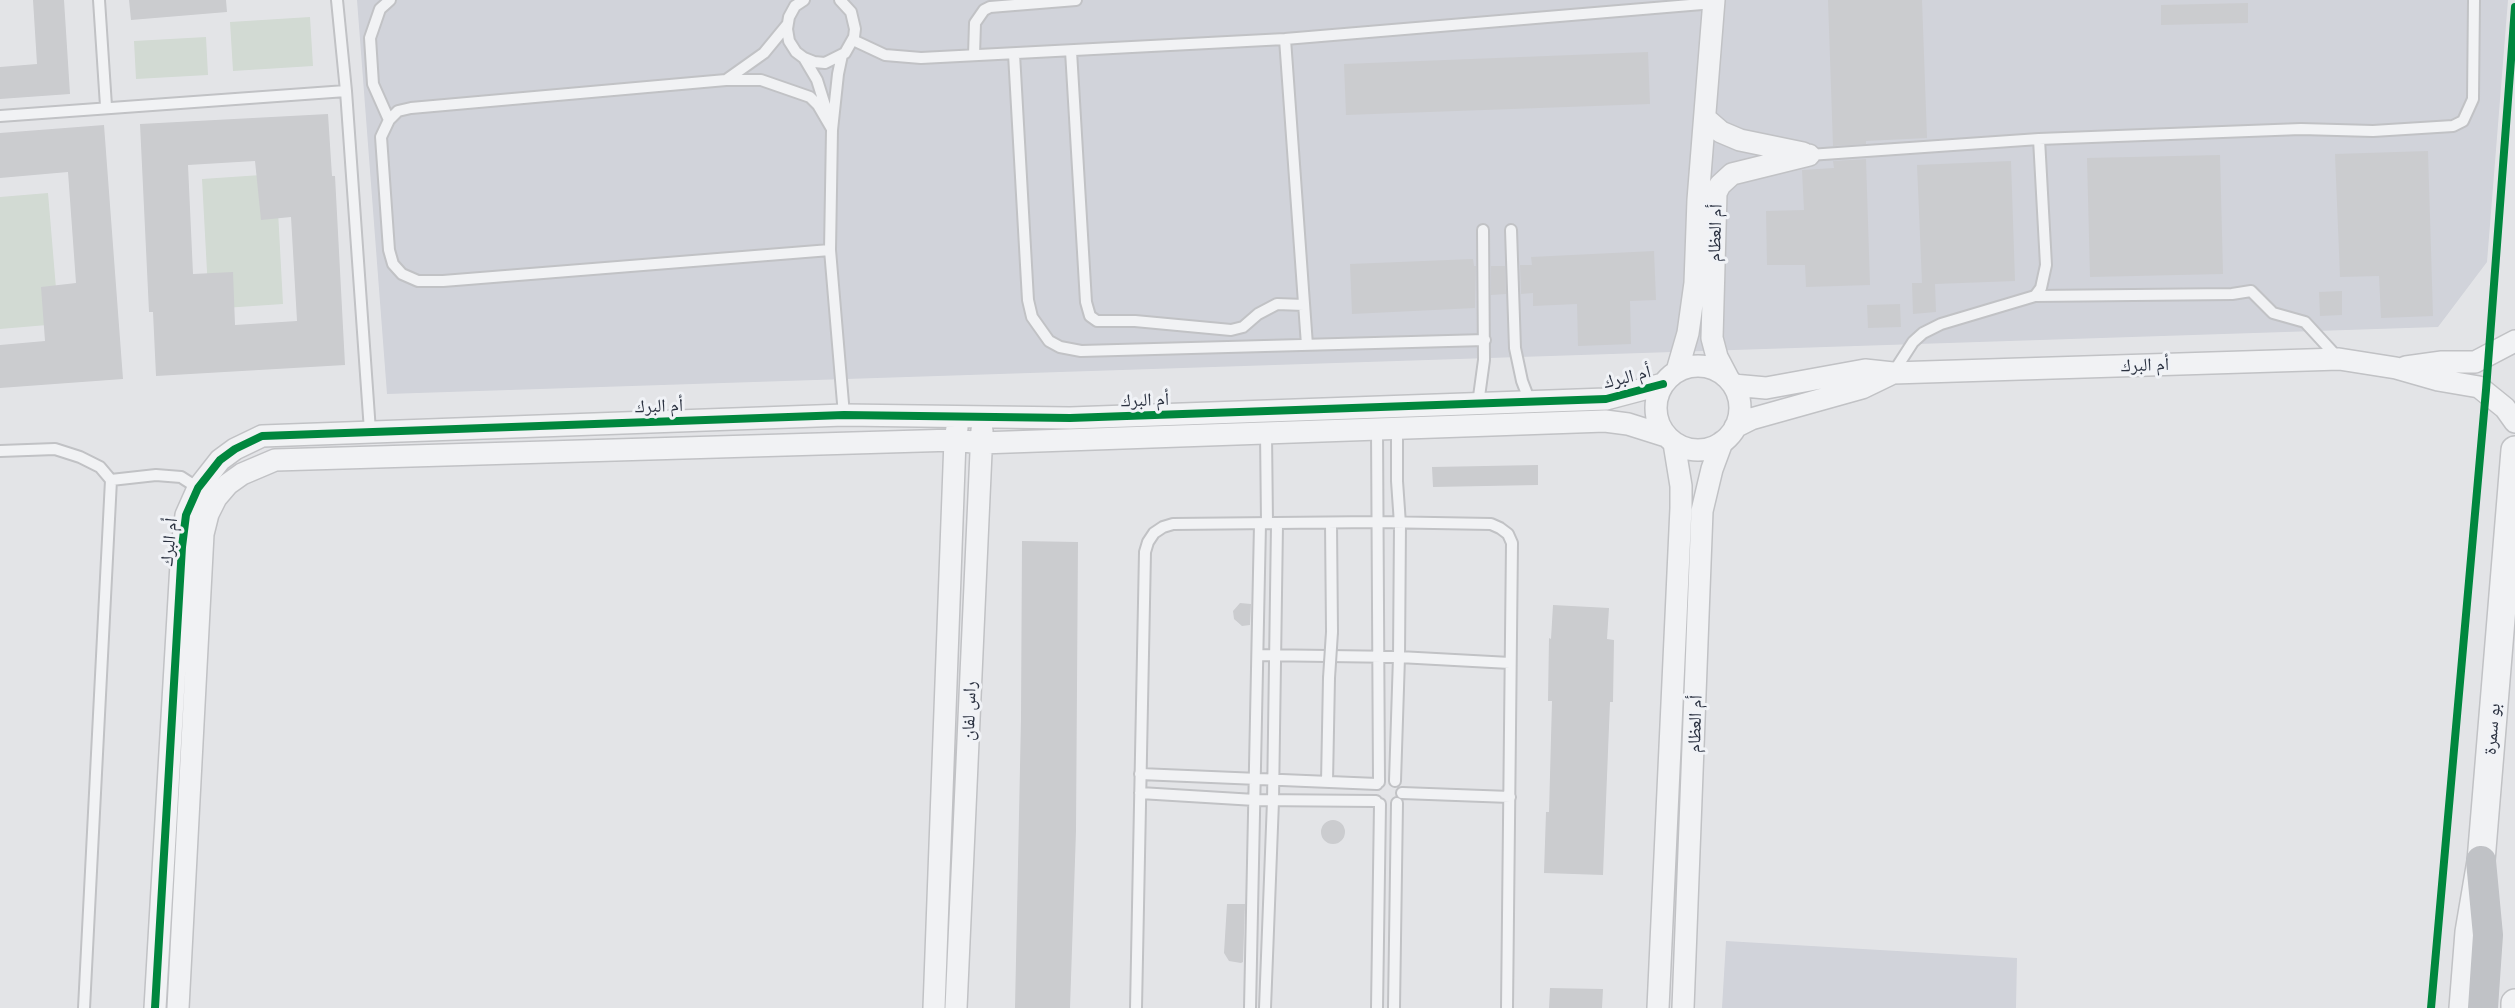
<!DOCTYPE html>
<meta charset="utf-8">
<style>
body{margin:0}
canvas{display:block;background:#e3e4e7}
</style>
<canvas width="2515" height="1008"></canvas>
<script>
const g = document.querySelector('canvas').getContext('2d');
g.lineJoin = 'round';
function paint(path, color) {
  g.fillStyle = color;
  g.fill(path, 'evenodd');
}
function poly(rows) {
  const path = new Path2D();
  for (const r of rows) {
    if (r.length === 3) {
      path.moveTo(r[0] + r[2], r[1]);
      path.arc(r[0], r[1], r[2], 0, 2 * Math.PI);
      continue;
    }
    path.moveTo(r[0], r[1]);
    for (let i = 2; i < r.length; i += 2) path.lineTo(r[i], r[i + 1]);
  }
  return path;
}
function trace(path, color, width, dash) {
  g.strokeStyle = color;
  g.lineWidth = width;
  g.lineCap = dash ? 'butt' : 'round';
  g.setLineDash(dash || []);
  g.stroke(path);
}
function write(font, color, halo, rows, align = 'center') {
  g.font = font + ' "Golos Text","Noto Naskh Arabic",sans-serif';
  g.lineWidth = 6;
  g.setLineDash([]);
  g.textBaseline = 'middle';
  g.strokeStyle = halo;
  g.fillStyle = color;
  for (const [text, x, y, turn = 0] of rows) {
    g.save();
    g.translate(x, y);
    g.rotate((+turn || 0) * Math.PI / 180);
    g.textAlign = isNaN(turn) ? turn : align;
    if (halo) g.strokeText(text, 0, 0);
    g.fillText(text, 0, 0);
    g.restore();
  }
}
paint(poly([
 [357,0,2508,0,2487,262,2438,327,387,394],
 [1726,941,2017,958,2016,1008,1722,1008]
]), '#d1d3da');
paint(poly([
 [310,17,313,66,233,71,230,22],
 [206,37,208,75,136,79,134,41],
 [276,174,283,304,209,309,202,179],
 [48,193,59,324,0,329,0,197]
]), '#d2dad3');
paint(poly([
 [33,0,64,0,70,94,0,99,0,67,37,64],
 [129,0,226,0,227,12,131,20],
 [1828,0,1922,0,1927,138,1866,141,1866,144,1833,146],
 [2248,3,2248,23,2161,25,2161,5],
 [1648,52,1650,104,1346,115,1344,64],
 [328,114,332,176,335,176,345,365,156,376,153,312,149,312,140,124],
 [255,161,261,220,291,217,297,321,235,325,233,272,193,274,188,165],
 [104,125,123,379,0,388,0,345,45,341,41,287,76,283,68,172,0,178,0,133],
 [2428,151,2433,316,2381,318,2379,276,2340,277,2335,154],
 [2220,155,2223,274,2090,277,2087,158],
 [1866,159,1870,285,1806,287,1805,265,1767,265,1766,211,1804,210,1802,170,1834,168,1833,161],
 [2011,161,2015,281,1935,284,1936,312,1913,314,1912,283,1922,283,1917,165],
 [1654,251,1656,300,1630,301,1631,344,1578,346,1577,304,1533,306,1533,293,1521,294,1520,265,1532,265,1531,257],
 [1473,259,1474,266,1476,266,1475,308,1352,314,1350,264],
 [1491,266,1505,266,1506,294,1491,295],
 [2342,291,2342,315,2320,316,2319,292],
 [1900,304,1901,327,1868,328,1867,305],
 [1538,465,1538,485,1433,487,1432,467],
 [1022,541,1078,542,1076,831,1070,1008,1015,1008,1021,718],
 [1240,603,1251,604,1250,625,1242,626,1234,619,1233,611],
 [1553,605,1609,608,1607,639,1614,640,1613,702,1610,702,1603,875,1544,873,1546,812,1549,812,1552,701,1548,701,1549,638,1551,639],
 [1333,832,12],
 [1227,904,1245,904,1243,962,1241,963,1229,961,1224,953],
 [1550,988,1603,989,1602,1008,1549,1008]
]), '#cbcccf');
const service = poly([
 [99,0,106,106],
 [337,0,346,91,370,431],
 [804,0,795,6,789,17,787,29,789,41,796,52,804,58,814,62,825,63,845,53,854,37,855,29,851,12,840,0],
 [787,25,764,53,726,80,411,108,398,111,389,120,381,137,389,250,393,264,402,274,418,281,443,281,830,250],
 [1285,39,1307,345],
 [853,40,885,55,921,58,1285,39,1714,3],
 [1071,51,1086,302,1090,316,1097,321,1135,321,1231,330,1243,327,1258,314,1277,304,1304,305],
 [1014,54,1028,300,1032,317,1049,341,1060,347,1081,351,1485,340],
 [842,55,838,74,832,130,830,250,844,415],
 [974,55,975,23,984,10,990,7,1076,0],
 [804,58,817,80,828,115],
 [727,80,761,80,810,97,818,105,832,129],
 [0,116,346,91],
 [389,120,373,84,370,38,380,9,390,0],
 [1809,155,2039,139],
 [1511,230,1515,348,1522,381,1530,402],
 [2035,296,2041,288,2046,265,2039,139,2301,129,2373,131,2453,126,2463,121,2473,99,2474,0],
 [1893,373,1913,342,1923,333,1941,324,2035,296,2232,294,2251,291,2273,313,2305,322,2339,359],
 [1478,404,1484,360,1483,230],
 [1377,429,1379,782],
 [1266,433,1267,523],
 [0,451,55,449,80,457,100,467,111,480,156,475,181,477,198,488],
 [1331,523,1332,632],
 [1258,655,1399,657,1510,663],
 [1140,774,1377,784],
 [1395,781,1399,657,1400,524,1397,481,1397,428],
 [1327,782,1329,678],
 [1140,793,1255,800,1376,801],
 [1402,793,1510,797],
 [84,1008,111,480],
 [1136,1008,1145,552,1148,542,1154,533,1163,527,1173,524,1377,522,1491,524,1500,528,1508,534,1512,543,1507,1008],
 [1250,1008,1260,524],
 [1265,1008,1273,801,1277,525],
 [1377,1008,1380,804],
 [1394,1008,1397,803]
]);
const minor = poly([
 [1706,119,1721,132,1740,140,1803,153],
 [1698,408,42],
 [2406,367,2442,362,2475,362,2515,341],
 [1677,371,1688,333,1695,283,1698,200,1714,0],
 [1728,378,1717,357,1712,338,1716,193,1720,185,1732,174,1809,155],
 [1733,385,1766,388,1865,370,1893,373,2339,359,2396,368,2438,380,2479,387,2505,408,2515,422],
 [1735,427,1751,419,1862,388,1893,373],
 [155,1008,182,547,186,515,198,488,220,460,235,449,262,436,844,415,1070,418,1606,399,1663,384],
 [178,1008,203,534,208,514,216,498,228,484,242,474,275,460,955,440,981,443,1605,421,1628,424,1666,436],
 [934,1008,955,440,957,428],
 [956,1008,982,430],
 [1658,1008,1681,508,1681,486,1674,443],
 [1683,1008,1702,511,1712,469,1722,442]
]);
const tertiary = poly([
 [2463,1008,2469,932,2481,861,2515,450],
 [2515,1008,2515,1003]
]);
trace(service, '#c1c2c5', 14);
trace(minor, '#c1c2c5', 24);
trace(tertiary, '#c1c2c5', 30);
trace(service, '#f1f2f4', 10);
trace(minor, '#f1f2f4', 21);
trace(tertiary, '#f1f2f4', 27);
trace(poly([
 [2481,861,2488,935,2483,1008]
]), '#c0c2c6', 30);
const serviceBridge = poly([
 [1329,678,1332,632]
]);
trace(serviceBridge, '#c1c2c5', 14, []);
trace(serviceBridge, '#f1f2f4', 10);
trace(poly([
 [155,1008,182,547,186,515,198,488,220,460,235,449,262,436,844,415,1070,418,1606,399,1663,384],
 [2431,1008,2486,390,2515,7]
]), '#00873e', 8);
write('18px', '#2a3140', '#f0f2f6', [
 ["أم العظام",1715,233,-88],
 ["أم البرك",2145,365,-2],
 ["أم البرك",1627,377,-14],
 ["أم البرك",1145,400,-2],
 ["أم البرك",659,406,-2],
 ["أم البرك",169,542,-84],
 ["راس لفان",969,711,-88],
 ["أم العظام",1695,724,-88],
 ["بو سمرة",2492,729,-85]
]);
</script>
